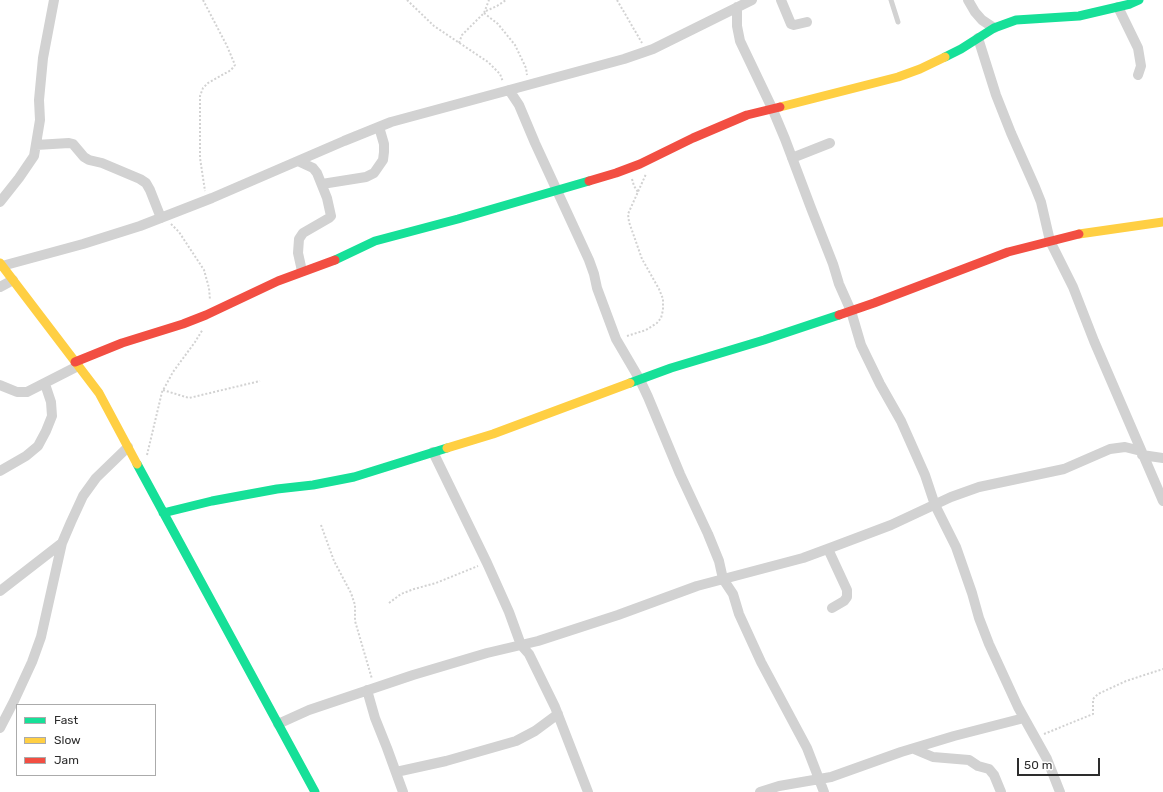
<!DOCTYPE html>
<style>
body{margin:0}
#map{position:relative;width:1163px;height:792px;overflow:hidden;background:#fff;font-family:Rubik,sans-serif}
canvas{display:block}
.legend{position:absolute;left:16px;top:704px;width:140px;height:72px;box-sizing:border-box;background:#fff;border:1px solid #ababab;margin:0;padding:5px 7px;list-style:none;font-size:12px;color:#2d2d2d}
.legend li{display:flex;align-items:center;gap:8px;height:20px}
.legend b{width:20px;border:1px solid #ababab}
.scale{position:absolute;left:1017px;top:758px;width:83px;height:18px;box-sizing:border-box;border:2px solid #2d2d2d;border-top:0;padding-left:5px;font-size:12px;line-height:14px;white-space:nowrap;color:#2d2d2d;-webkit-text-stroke:3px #fff;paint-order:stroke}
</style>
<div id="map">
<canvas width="1163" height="792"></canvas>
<ul class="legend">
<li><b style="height:5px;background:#16e098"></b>Fast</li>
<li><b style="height:5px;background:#ffcf43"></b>Slow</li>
<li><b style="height:5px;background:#f24e42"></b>Jam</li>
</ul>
<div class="scale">50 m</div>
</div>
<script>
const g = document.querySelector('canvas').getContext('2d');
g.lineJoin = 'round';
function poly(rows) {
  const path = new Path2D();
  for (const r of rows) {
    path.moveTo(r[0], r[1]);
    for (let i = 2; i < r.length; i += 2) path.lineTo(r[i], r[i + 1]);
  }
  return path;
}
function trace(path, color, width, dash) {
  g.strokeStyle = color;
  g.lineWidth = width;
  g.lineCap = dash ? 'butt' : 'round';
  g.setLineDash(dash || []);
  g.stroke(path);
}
trace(poly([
 [203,0,227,46,235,65,231,70,208,83,203,88,200,96,200,158,205,191],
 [407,0,434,26,488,62,500,74,503,82],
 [617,0,642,43],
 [486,11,497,6,506,0],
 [484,13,498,24,515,45,526,68,527,75],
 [459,43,462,35,484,13,489,0],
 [632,179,634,186,638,192],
 [171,224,179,232,204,270,209,288,210,300],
 [627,336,646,330,657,323,661,318,663,310,663,299,659,289,642,259,629,222,628,214,646,174],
 [163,390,189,398,260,381],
 [147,455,162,392,173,372,195,342,203,329],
 [321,525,334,561,351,593,355,605,355,621,372,679],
 [389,603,401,594,414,589,436,583,478,566],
 [1044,734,1093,714,1093,699,1098,694,1126,681,1163,669]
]), '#d2d2d2', 2, [2, 2]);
trace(poly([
 [891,0,898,22]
]), '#d2d2d2', 5);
trace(poly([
 [781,0,791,24,794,25,807,22],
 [968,0,975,12,982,20,994,28],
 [737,7,737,26,740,41,772,108,785,139,811,208,833,264,839,284,851,311,861,345,880,384,901,421,925,475,935,505,956,547,972,593,979,618,989,644,1018,707,1047,759,1060,792],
 [1118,7,1138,48,1141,66,1138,75],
 [978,38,996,95,1011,133,1035,187,1041,202,1050,241,1073,287,1094,341,1163,501],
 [509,90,519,105,535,143,589,260,594,274,597,288,616,339,640,380,648,397,680,474,708,534,719,561,723,579,733,594,739,614,761,662,807,748,824,792],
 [36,145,69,143,73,144,84,157,89,160,102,163,140,179,146,183,150,190,161,218],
 [792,158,830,143],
 [298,161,313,168,317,173,327,198,331,216,329,218,303,233,299,239,298,253,302,271],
 [322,184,366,177,374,173,383,160,384,152,384,144,379,127],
 [0,202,19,178,34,156,40,120,39,100,43,58,54,0],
 [2,266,83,244,140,226,212,198,344,141,391,122,624,59,653,49,752,0],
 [0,287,13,280],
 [0,385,17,392,27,392,78,366],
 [433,452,487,563,509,612,521,645,529,654,555,707,588,792],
 [1142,455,1163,458],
 [0,471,26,456,38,446,46,431,52,416,51,402,45,384],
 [828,549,847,590,847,597,844,601,832,608],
 [0,591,62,543],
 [367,690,375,718,387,748,403,792],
 [278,724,309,710,413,675,487,653,538,641,618,615,697,586,803,558,830,548,891,525,951,497,979,487,1064,469,1110,449,1125,447,1141,451],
 [0,728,14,701,32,662,41,637,62,543,71,522,83,496,96,478,128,447],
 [914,749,933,757,969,760,978,766,989,769,994,775,1001,792],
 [396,772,446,761,516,741,535,731,558,714],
 [760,792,779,786,831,777,901,752,954,736,1024,718]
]), '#d2d2d2', 10);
trace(poly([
 [945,57,961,49,994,28,1016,20,1079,16,1130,4,1139,0],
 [335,260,375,241,458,219,589,181],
 [630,383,671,368,764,340,839,315],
 [137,464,315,792],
 [163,513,212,501,277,489,313,485,354,477,447,448]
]), '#16e098', 9);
trace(poly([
 [780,107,898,77,920,69,945,57],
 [1079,234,1163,222],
 [0,263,99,393,137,464],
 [447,448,493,434,630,383]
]), '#ffcf43', 9);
trace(poly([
 [589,181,616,173,640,164,693,138,747,115,780,107],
 [839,315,874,303,1008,252,1079,234],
 [75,362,122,343,183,324,206,315,278,281,335,260]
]), '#f24e42', 9);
</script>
